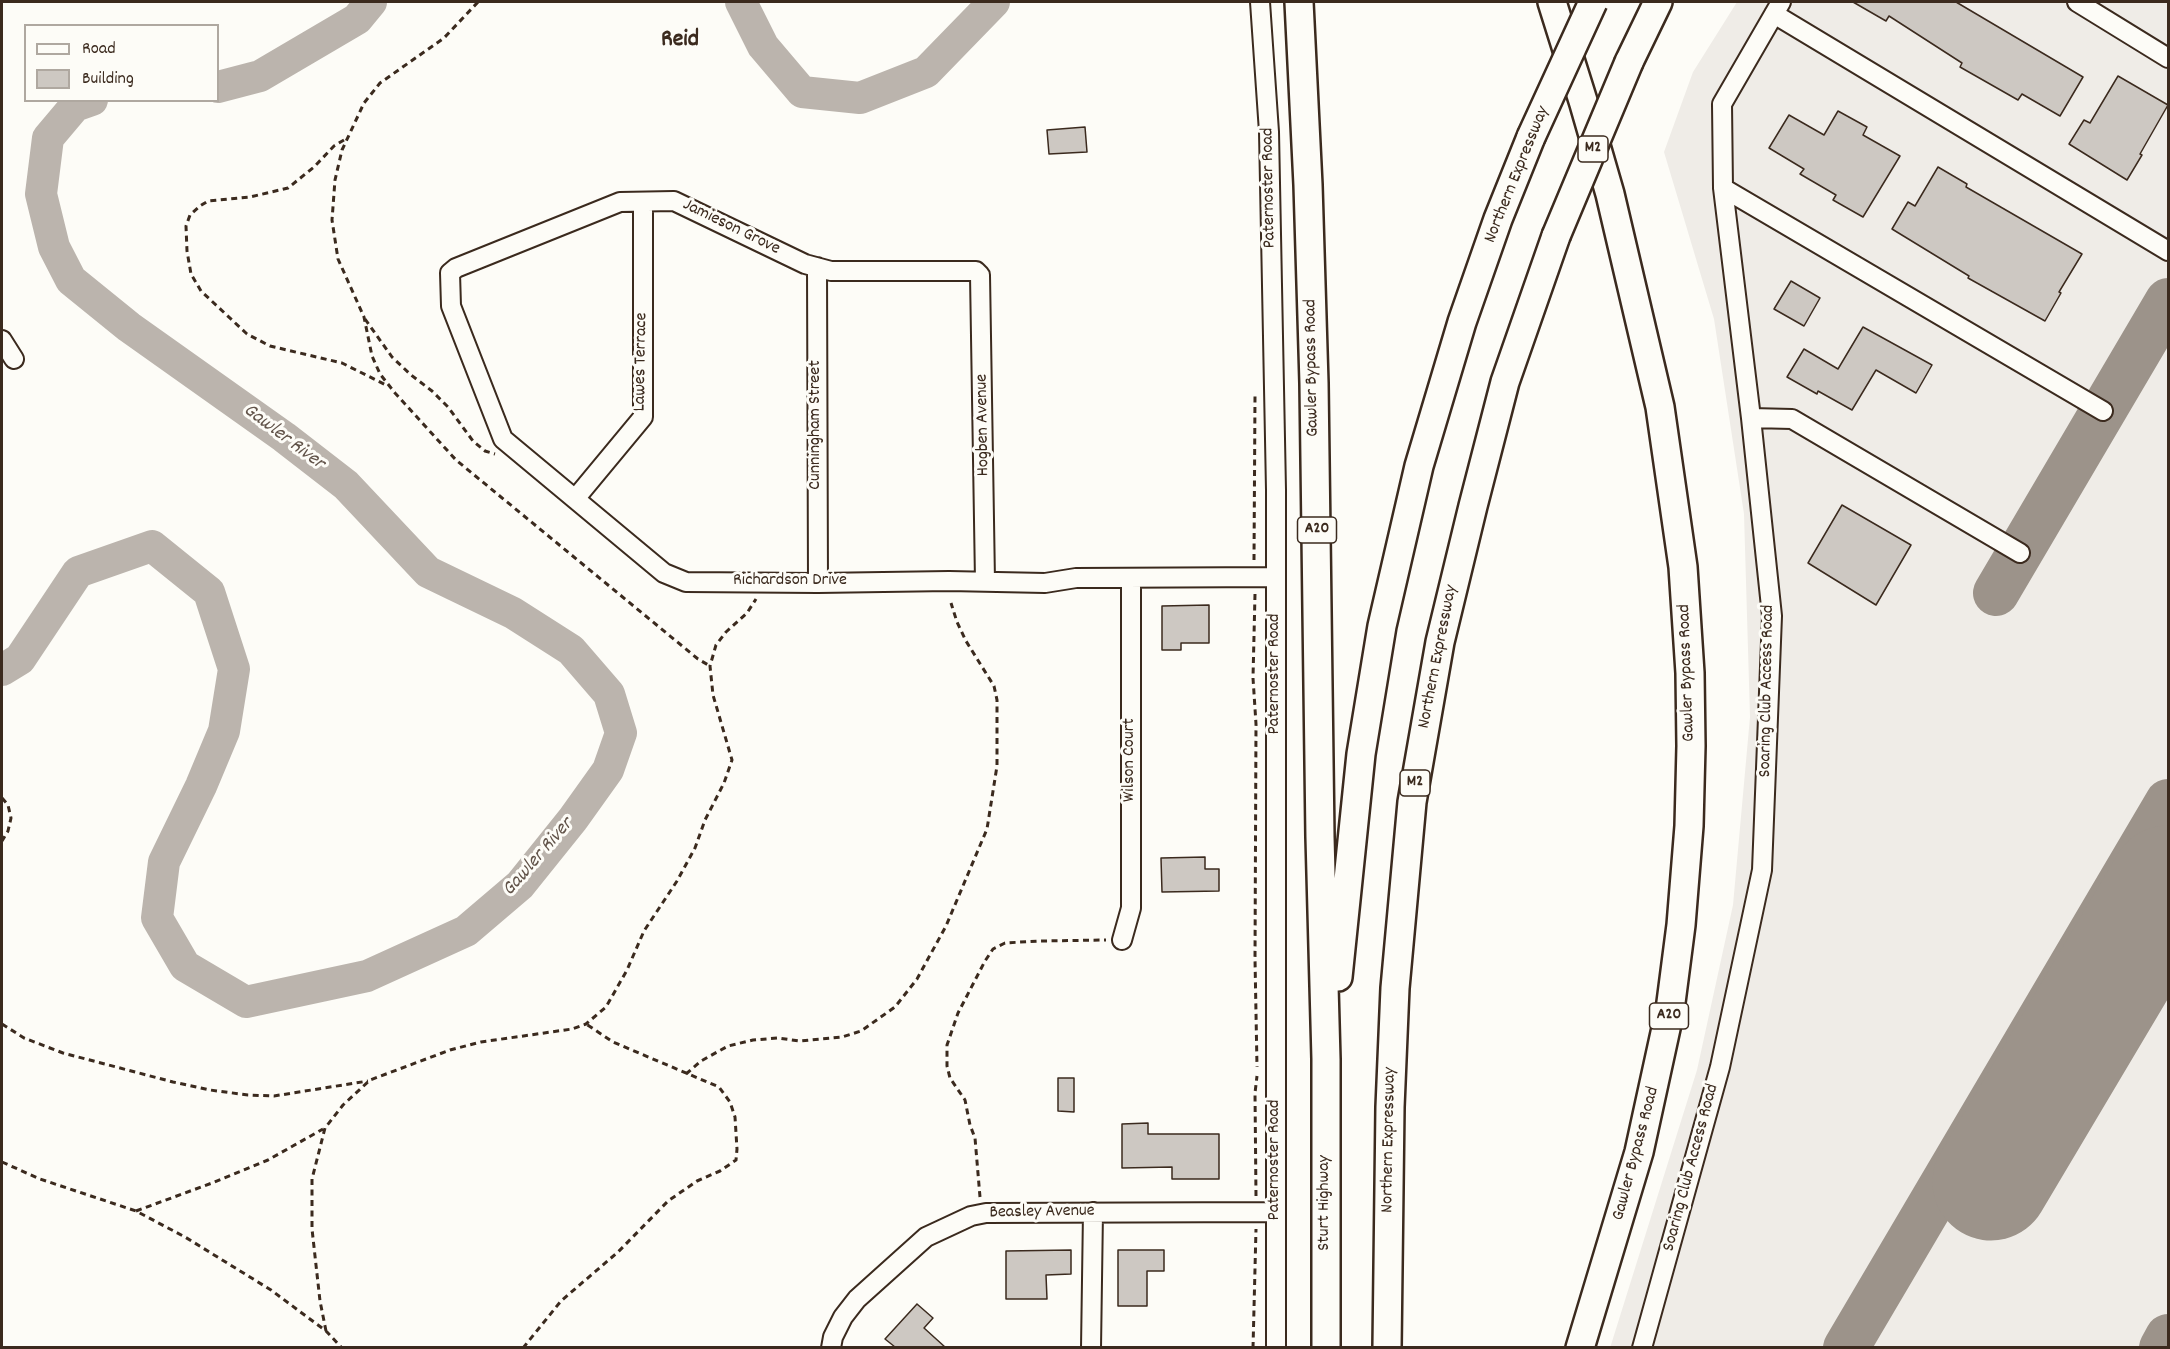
<!DOCTYPE html>
<style>
body{margin:0}
#map{position:relative;width:2170px;height:1349px;overflow:hidden;background:#fdfcf7;font-family:Dekko,sans-serif}
canvas{display:block}
.frame{position:absolute;inset:0;border:3px solid #3b2a1e;pointer-events:none}
.legend{position:absolute;left:24px;top:24px;width:195px;height:78px;box-sizing:border-box;background:#fdfcf7;border:2px solid #afa8a0;margin:0;padding:8px 10px;list-style:none;font-size:18px;color:#3b2a1e}
.legend li{display:flex;align-items:center;gap:12px;height:30px}
.legend b{width:30px;border:2px solid #afa8a0}
</style>
<div id="map">
<canvas width="2170" height="1349"></canvas>
<div class="frame"></div>
<ul class="legend">
<li><b style="height:8px;background:#fdfcf7"></b>Road</li>
<li><b style="height:16px;background:#cdc8c2"></b>Building</li>
</ul>
</div>
<script>
const g = document.querySelector('canvas').getContext('2d');
g.lineJoin = 'round';
function paint(path, color) {
  g.fillStyle = color;
  g.fill(path, 'evenodd');
}
function poly(rows) {
  const path = new Path2D();
  for (const r of rows) {
    path.moveTo(r[0], r[1]);
    for (let i = 2; i < r.length; i += 2) path.lineTo(r[i], r[i + 1]);
  }
  return path;
}
function trace(path, color, width, dash) {
  g.strokeStyle = color;
  g.lineWidth = width;
  g.lineCap = dash ? 'butt' : 'round';
  g.setLineDash(dash || []);
  g.stroke(path);
}
function write(font, color, halo, rows, align = 'center') {
  g.font = font + ' Dekko,sans-serif';
  g.lineWidth = 6;
  g.setLineDash([]);
  g.textBaseline = 'middle';
  g.strokeStyle = halo;
  g.fillStyle = color;
  for (const [text, x, y, turn = 0] of rows) {
    g.save();
    g.translate(x, y);
    g.rotate((+turn || 0) * Math.PI / 180);
    g.textAlign = isNaN(turn) ? turn : align;
    if (halo) g.strokeText(text, 0, 0);
    g.fillText(text, 0, 0);
    g.restore();
  }
}
paint(poly([
 [1737,2,2168,2,2168,1347,1610,1348,1697,1070,1733,905,1750,717,1744,514,1714,319,1664,152,1693,72]
]), '#efece7');
trace(poly([
 [741,2,763,46,802,92,860,98,926,72,994,2],
 [218,87,260,76,357,19,371,2],
 [2,670,20,659,78,572,152,546,209,592,234,669,224,731,201,786,164,862,157,918,185,966,246,1002,367,976,466,931,520,885,573,819,608,770,621,733,609,694,571,650,513,613,428,572,346,485,284,437,129,327,71,280,54,247,41,194,48,138,75,106,92,100]
]), '#bbb4ad', 32);
trace(poly([
 [1996,593,2168,301],
 [1846,1348,2168,802],
 [2162,1348,2168,1337]
]), '#9c938a', 46);
trace(poly([
 [1991,1182,2168,884]
]), '#9c938a', 117);
const building = poly([
 [1853,2,1956,2,2083,77,2060,116,2022,94,2018,100,1960,67,1962,63,1889,16,1886,21,1853,2],
 [2118,76,2168,105,2140,154,2142,155,2127,180,2069,144,2084,120,2090,123,2118,76],
 [1838,111,1867,127,1863,135,1900,156,1863,217,1833,200,1836,195,1800,174,1804,169,1769,148,1789,115,1824,135,1838,111],
 [1085,127,1087,152,1049,154,1047,130,1085,127],
 [1938,167,1967,184,1966,187,2082,254,2059,292,2061,293,2045,321,1968,278,1969,276,1892,229,1908,202,1915,206,1938,167],
 [1791,281,1820,298,1804,326,1774,309,1791,281],
 [1863,327,1932,365,1916,393,1876,370,1852,410,1818,391,1817,394,1787,377,1804,349,1838,369,1863,327],
 [1842,505,1911,545,1876,605,1808,563,1842,505],
 [1209,605,1209,643,1181,643,1181,650,1162,650,1162,606,1209,605],
 [1205,857,1205,869,1219,869,1219,891,1162,892,1161,858,1205,857],
 [1058,1078,1074,1078,1074,1112,1058,1111,1058,1078],
 [1148,1123,1148,1134,1219,1134,1219,1179,1172,1179,1172,1167,1122,1168,1122,1124,1148,1123],
 [1071,1250,1071,1274,1046,1275,1047,1299,1006,1299,1006,1251,1071,1250],
 [1118,1250,1164,1250,1164,1271,1147,1271,1147,1306,1118,1306,1118,1250],
 [917,1304,933,1318,924,1328,945,1347,895,1347,885,1339,917,1304]
]);
paint(building, '#cdc8c2');
trace(building, '#3b2a1e', 1.5);
const minor = poly([
 [1260,2,1269,132,1276,490,1276,1348],
 [2077,2,2168,58],
 [1774,14,2168,251],
 [1723,188,2103,411],
 [817,267,818,583],
 [2,340,14,359],
 [1751,418,1792,419,2020,553],
 [575,499,643,417,643,202],
 [985,581,980,275,976,271,831,271,805,264,674,201,620,202,456,268,450,273,451,306,503,439,664,573,686,582,818,583,949,581,1045,583,1076,578,1276,577],
 [1122,940,1131,908,1131,578],
 [831,1348,833,1337,843,1317,857,1299,926,1237,971,1216,986,1213,1276,1212],
 [1091,1348,1093,1212],
 [1642,1348,1720,1067,1762,870,1772,616,1751,418,1723,188,1722,104,1781,2]
]);
const highway = poly([
 [1299,2,1308,185,1314,383,1320,837,1326,1059,1326,1348],
 [1552,2,1584,104,1610,194,1660,407,1683,567,1690,673,1691,746,1689,826,1681,925,1670,1010,1639,1152,1580,1348],
 [1629,62,1658,2],
 [1338,977,1361,754,1382,626,1419,466,1462,322,1498,219,1531,137],
 [1387,1348,1390,1107,1395,988,1412,802,1440,642,1473,506,1505,382,1556,236]
]);
trace(minor, '#3b2a1e', 22);
trace(highway, '#3b2a1e', 32);
trace(poly([
 [478,2,444,38,380,83,364,103,342,150,335,180,332,220,338,259,364,317,372,356,380,374,395,393,456,460,698,659,710,666],
 [344,140,334,146,314,167,288,188,250,197,208,201,200,206,190,215,186,226,187,251,191,274,201,291,247,334,270,346,342,363,386,385],
 [365,319,392,357,411,375,432,391,448,407,473,441,485,451,495,454],
 [1254,560,1255,396],
 [1255,594,1253,678,1256,724,1255,959,1257,1067],
 [2,798,8,805,11,818,8,831,2,841],
 [2,1024,24,1038,63,1053,173,1082,210,1090,248,1095,274,1096,368,1081],
 [686,1074,701,1061,728,1046,753,1040,778,1038,799,1041,842,1037,861,1031,895,1007,917,979,946,926,987,829,997,766,997,700,994,686,966,641,957,622,951,603],
 [2,1162,40,1179,136,1211,185,1237,271,1290,326,1331,342,1348],
 [1256,1196,1255,1093,1257,1076],
 [980,1197,975,1138,970,1125,965,1100,950,1078,947,1066,947,1045,958,1013,985,961,993,949,1005,943,1039,941,1106,940],
 [136,1211,212,1183,268,1160,323,1129],
 [326,1331,320,1301,312,1229,312,1179,325,1128,343,1105,370,1080,450,1050,481,1042,572,1029,586,1024,606,1007,627,970,644,931,677,881,695,848,705,820,724,783,732,760,713,695,710,666,716,645,726,632,747,613,756,599],
 [523,1348,561,1301,618,1252,668,1201,697,1181,720,1171,736,1160,737,1149,735,1117,730,1102,719,1087,613,1042,586,1024],
 [1253,1348,1256,1229]
]), '#3b2a1e', 3, [6, 4.5]);
trace(minor, '#fdfcf7', 18);
trace(highway, '#fdfcf7', 27);
const highwayBridge = poly([
 [1531,137,1593,2],
 [1556,236,1629,62]
]);
trace(highwayBridge, '#3b2a1e', 32, []);
trace(highwayBridge, '#fdfcf7', 27);
for (const [x, y, w] of [
 [1593,149,30],
 [1317,530,39],
 [1415,783,30],
 [1669,1016,39]
]) {
  const box = new Path2D();
  box.roundRect(x - w / 2, y - 13, w, 26, 4.5);
  g.fillStyle = '#fdfcf7';
  g.fill(box);
  trace(box, '#3b2a1e', 1.5);
}
write('bold 16px', '#3b2a1e', null, [
 ["M2",1593,149],
 ["A20",1317,530],
 ["M2",1415,783],
 ["A20",1669,1016]
]);
write('18px', '#3b2a1e', '#fdfcf7', [
 ["Northern Expressway",1518,175,-68],
 ["Paternoster Road",1270,188,-91],
 ["Jamieson Grove",731,228,26],
 ["Lawes Terrace",642,362,-89],
 ["Gawler Bypass Road",1313,368,-91],
 ["Cunningham Street",817,425,-90],
 ["Hogben Avenue",984,425,-91],
 ["Richardson Drive",790,582],
 ["Northern Expressway",1439,657,-79],
 ["Gawler Bypass Road",1688,673,-92],
 ["Paternoster Road",1276,674,-90],
 ["Soaring Club Access Road",1768,691,-89],
 ["Wilson Court",1131,760,-90],
 ["Northern Expressway",1390,1140,-89],
 ["Gawler Bypass Road",1637,1154,-75],
 ["Paternoster Road",1276,1160,-90],
 ["Soaring Club Access Road",1692,1168,-75],
 ["Sturt Highway",1326,1203,-90],
 ["Beasley Avenue",1042,1213,-1]
]);
write('italic 20px', '#615349', '#fdfcf7', [
 ["Gawler River",283,438,37],
 ["Gawler River",539,858,-49]
]);
write('bold 24px', '#3b2a1e', '#fdfcf7', [
 ["Reid",680,42]
]);
</script>
